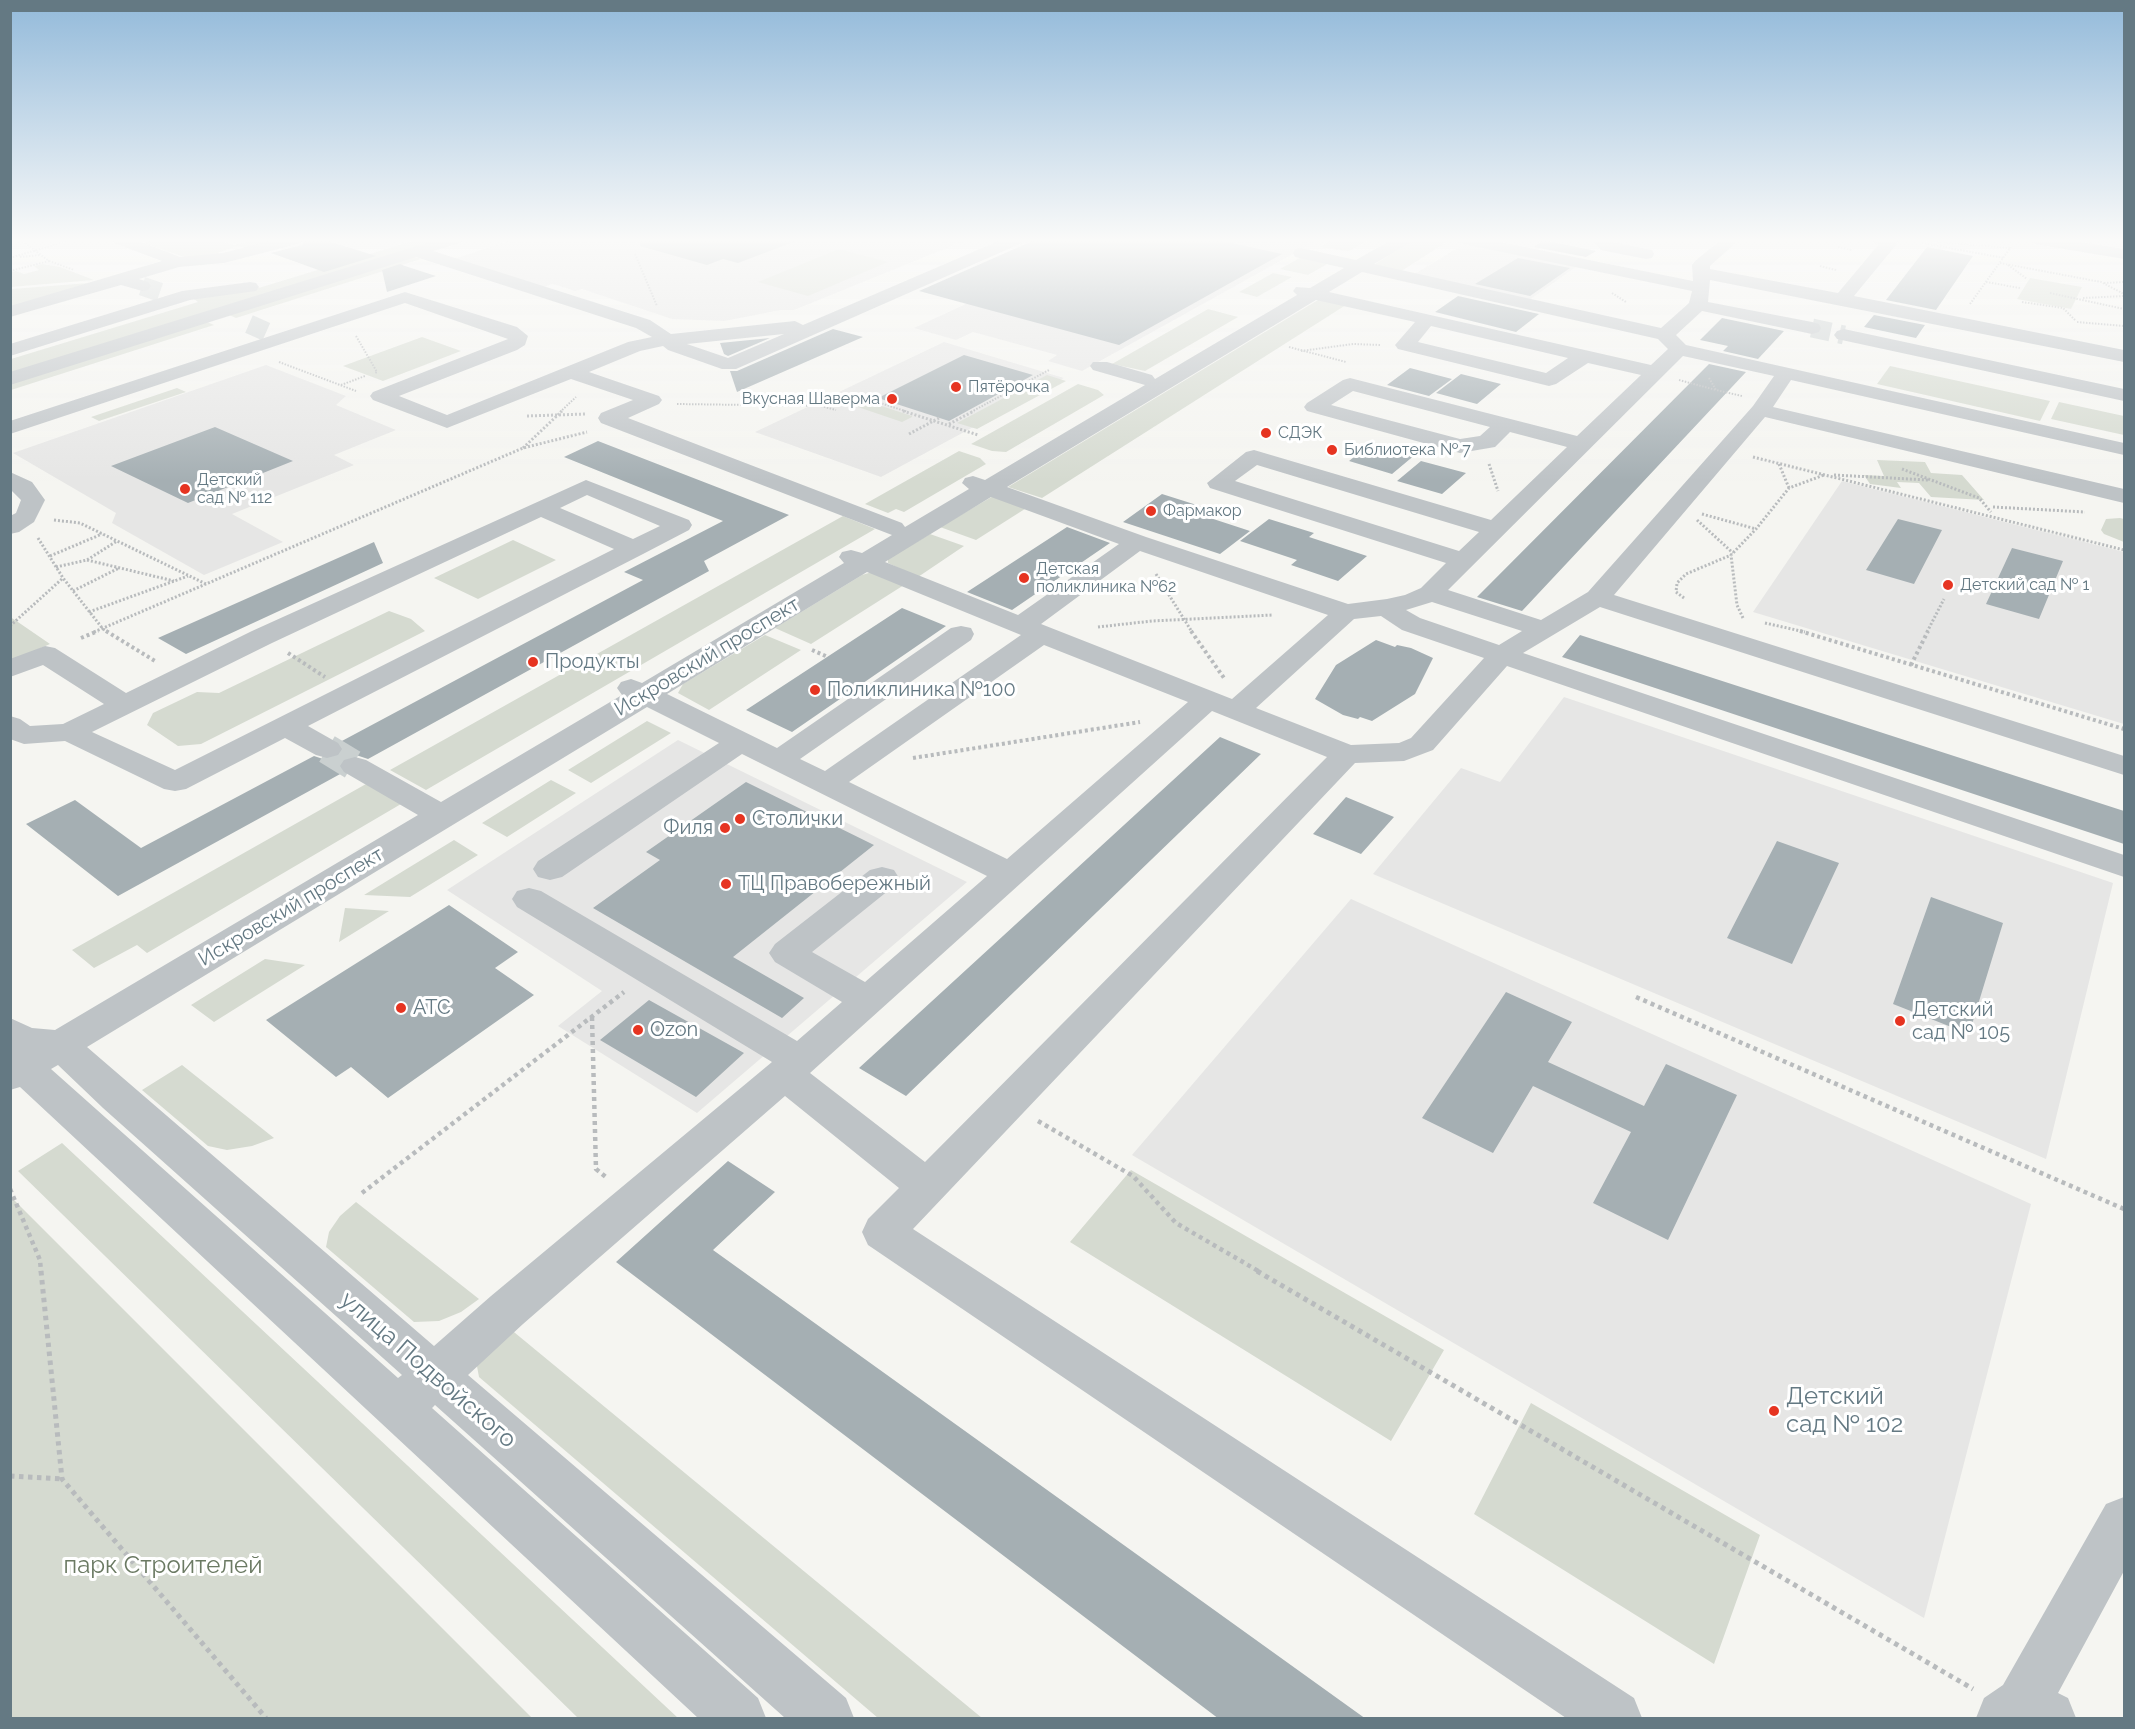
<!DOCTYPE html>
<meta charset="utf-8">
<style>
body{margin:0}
#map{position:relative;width:2135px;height:1729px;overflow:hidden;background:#f5f5f1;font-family:Raleway,sans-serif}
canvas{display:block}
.frame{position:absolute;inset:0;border:12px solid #647983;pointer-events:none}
</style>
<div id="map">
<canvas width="2135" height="1729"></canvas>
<div class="frame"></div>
</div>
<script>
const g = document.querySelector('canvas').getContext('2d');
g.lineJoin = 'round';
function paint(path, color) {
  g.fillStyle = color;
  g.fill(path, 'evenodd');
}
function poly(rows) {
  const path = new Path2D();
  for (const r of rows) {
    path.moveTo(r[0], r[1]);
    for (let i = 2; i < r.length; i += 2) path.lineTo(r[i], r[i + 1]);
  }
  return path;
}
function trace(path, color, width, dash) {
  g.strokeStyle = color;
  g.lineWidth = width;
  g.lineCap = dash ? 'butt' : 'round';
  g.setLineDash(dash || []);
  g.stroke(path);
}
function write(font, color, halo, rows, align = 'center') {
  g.font = font + ' Raleway,sans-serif';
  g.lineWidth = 6;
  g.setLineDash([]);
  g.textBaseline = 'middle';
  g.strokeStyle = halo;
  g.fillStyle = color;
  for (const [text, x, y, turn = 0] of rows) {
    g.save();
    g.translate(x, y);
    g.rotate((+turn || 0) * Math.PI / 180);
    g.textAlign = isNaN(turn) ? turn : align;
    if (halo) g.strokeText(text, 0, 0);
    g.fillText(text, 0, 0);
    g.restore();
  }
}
paint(poly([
 [515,239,969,239,794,310,781,310,724,321,672,319,582,289,575,291,553,284,543,287,454,259],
 [1106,239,1320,239,1082,371,1048,361,1057,355,973,332,956,340,914,328],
 [1469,241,1580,264,1528,301,1413,275],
 [944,342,1064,378,881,477,755,432],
 [266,365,346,396,336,405,396,430,334,455,354,465,232,514,283,542,204,575,112,523,116,513,13,453],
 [1842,481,2124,552,2124,724,1753,612],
 [1564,697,2113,883,2046,1159,1373,874,1461,768,1500,782],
 [678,740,967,882,697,1113,558,1026,602,991,447,890],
 [1351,899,2031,1204,1924,1618,1132,1155]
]), '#e6e6e5');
paint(poly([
 [157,239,215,239,234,245,257,239,270,239,266,242,245,248,238,246,217,253,222,255,187,258,144,243],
 [419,239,444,239,11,374,11,359,198,302,194,299,252,290],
 [1334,239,1371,239,1349,251,1319,247],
 [1415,239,1451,239,1400,272,1372,266],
 [839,249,888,262,808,296,758,282],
 [1310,252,1336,259,1308,275,1280,269],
 [412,256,421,259,236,318,227,314],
 [43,264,60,267,94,280,11,287,11,272,16,271,24,274,39,270,34,266],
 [1273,273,1292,277,1257,297,1239,292],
 [2030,278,2082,287,2071,309,2017,299],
 [89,283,11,308,11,289],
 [1318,300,1346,305,1042,498,1008,487],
 [1208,309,1238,317,1145,371,1112,364],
 [205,321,214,325,11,390,10,383],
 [422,337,461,351,383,381,343,366],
 [1890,366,2050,401,2040,421,1877,384],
 [1047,375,1066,381,977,429,957,423],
 [1078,384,1098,390,1104,395,1006,452,992,451,971,444],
 [177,388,186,392,99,421,91,417],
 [863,400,912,416,912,417,902,422,852,405],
 [2059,402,2124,416,2124,435,2051,419],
 [959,451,980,458,986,464,904,512,896,509,888,513,865,504],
 [1877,460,1925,462,1931,473,1962,475,1984,500,1931,497,1919,483,1897,482,1901,488,1870,484,1864,475,1884,476],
 [995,495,1028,507,976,540,940,527],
 [843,516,875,529,426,790,390,770],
 [2120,518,2124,519,2124,542,2104,534,2101,530,2106,519],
 [930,534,964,546,918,577,888,563,888,559],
 [513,540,556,560,478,599,434,578],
 [872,572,904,585,811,644,775,628,862,575],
 [389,611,411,619,425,631,201,744,178,746,147,725,153,713,197,692,219,693],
 [10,617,15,620,50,644,11,661],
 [765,635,801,650,709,710,678,693,683,684],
 [647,721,671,733,591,783,568,770],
 [551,780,576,793,507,837,482,823],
 [366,784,401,804,147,953,137,945,94,968,72,950],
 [454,840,478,855,410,897,364,895],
 [345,908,389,911,339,942],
 [265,959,305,965,214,1022,191,1005],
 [182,1065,274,1138,252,1146,227,1150,208,1146,142,1090],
 [62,1143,678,1718,578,1718,18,1171],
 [1131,1170,1444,1350,1391,1441,1070,1242],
 [11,1197,532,1718,11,1718],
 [356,1202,479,1299,461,1312,439,1321,414,1322,326,1247,329,1232,340,1216],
 [503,1323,982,1718,878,1718,479,1377,476,1361],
 [1531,1403,1760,1535,1714,1664,1474,1514]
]), '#d5dad0');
paint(poly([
 [305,239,322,239,376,256,324,272,271,253,302,245],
 [641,239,796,239,796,241,738,263,723,259,707,265,640,246],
 [1037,239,1213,239,1282,254,1119,345,919,291],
 [1543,240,1596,251,1586,257,1534,247],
 [1927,247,1973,256,1936,310,1886,300],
 [1518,258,1570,268,1530,296,1475,284],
 [400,264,405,266,436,276,387,292,382,270],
 [1458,296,1539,314,1516,332,1435,312],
 [1874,315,1925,325,1916,338,1864,327],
 [1722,318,1784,331,1758,359,1723,351,1728,346,1700,340],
 [833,329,863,337,737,392,730,371,737,371],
 [770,338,728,356,724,354,720,343],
 [964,355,1033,375,949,421,878,398],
 [1709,364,1746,372,1522,611,1477,597],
 [1410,368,1452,379,1429,396,1387,385],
 [1461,374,1501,384,1477,404,1436,393],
 [215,427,293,461,188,503,111,466],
 [598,441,789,515,704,561,709,571,368,759,356,755,343,758,338,765,342,773,118,896,26,824,75,800,141,848,314,756,326,760,339,757,344,750,340,742,643,580,624,572,723,521,564,457],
 [1373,442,1388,447,1416,454,1392,474,1349,461],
 [1421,461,1466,473,1442,494,1397,481],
 [1162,494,1203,507,1195,513,1250,531,1220,554,1123,522],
 [1269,519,1314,533,1309,537,1367,556,1338,581,1291,565,1297,560,1240,541],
 [1898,519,1942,530,1914,584,1866,570],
 [1067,527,1110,543,1012,610,967,592],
 [374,542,383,563,186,654,158,638],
 [2012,548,2063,561,2039,619,1986,604],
 [902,608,946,626,792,732,746,710],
 [1580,635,2124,811,2124,844,1562,657],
 [1376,640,1395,647,1397,645,1411,648,1433,658,1415,694,1372,721,1360,717,1358,719,1343,715,1315,699,1336,665],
 [1220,737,1261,754,906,1096,859,1068],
 [746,782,874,845,733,957,804,998,782,1018,593,908,660,860,646,852],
 [1346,797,1394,817,1361,854,1313,834],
 [1777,841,1839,863,1792,964,1727,938],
 [1931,897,2003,923,1969,1034,1893,1004],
 [449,905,518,952,495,968,534,995,388,1098,351,1067,336,1077,266,1020],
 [1506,992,1572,1022,1548,1062,1644,1106,1666,1064,1737,1095,1668,1240,1593,1203,1631,1132,1533,1086,1493,1153,1422,1118],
 [649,1000,744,1053,696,1097,600,1040],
 [728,1161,775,1192,713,1250,1366,1719,1219,1719,616,1262]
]), '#a5afb3');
trace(poly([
 [142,286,162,293],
 [249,324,267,332],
 [1812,328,1844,335]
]), '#cad0d0', 19, [19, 9]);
trace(poly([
 [327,749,355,766]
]), '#cad0d0', 30, [30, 15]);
trace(poly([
 [10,240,27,239],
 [1913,240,2010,248],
 [1922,243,2004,258],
 [1838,247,1852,250],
 [635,254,657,306],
 [20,257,40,255],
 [10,258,74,239],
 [49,261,74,270],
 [2000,263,2101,282,2124,294],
 [2008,265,2027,279],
 [1820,266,1836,270],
 [10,271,49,261,21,240],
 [1986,282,2020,288],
 [2104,283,2124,282],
 [1612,293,1626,302],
 [2050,293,2124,309],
 [2083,298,2124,296],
 [2022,302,2063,308,2076,321],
 [1970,304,2011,247],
 [2077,322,2124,326],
 [356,336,377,372,375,373],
 [1289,347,1346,362],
 [1301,351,1353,344,1381,345],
 [279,362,356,391],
 [1709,378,1716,390,1742,396],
 [1679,380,1716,390],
 [341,385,365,376],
 [862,397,908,412],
 [677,404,821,406,836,410],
 [560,412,576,397],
 [971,412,1049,370]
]), '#b8bbbd', 2, [1.5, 1.5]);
trace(poly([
 [903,411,978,435],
 [527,416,586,414],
 [949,424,974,411],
 [909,434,939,418],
 [523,448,562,411],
 [1753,457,2124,550],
 [1489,464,1498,491],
 [1779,464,1789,488],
 [1902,469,1979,498,1991,512],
 [1834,475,1928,480],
 [1993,507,2085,512],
 [1702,514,1756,529],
 [54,520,80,523,206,584],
 [1697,520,1733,553],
 [38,538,63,578,103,629,108,632],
 [50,556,102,534],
 [87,560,174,581],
 [56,567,87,560,117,541],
 [1156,574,1192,632],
 [73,591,119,568],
 [1684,598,1676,592,1677,583,1686,574,1731,555],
 [89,612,188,576],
 [1743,618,1737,605,1731,555,1756,529,1789,488,1824,475],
 [1765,623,1805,632],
 [10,626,63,578],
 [1098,627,1152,621,1273,615],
 [94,632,523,448,587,432],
 [1927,632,1944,599]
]), '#b8bbbd', 3, [2, 2]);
trace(poly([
 [106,631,155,661],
 [1191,631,1224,678],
 [1800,631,2124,729],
 [81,638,98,631],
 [812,650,828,657],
 [288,653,325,677],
 [1911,665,1928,631],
 [913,758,1140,722]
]), '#b8bbbd', 4, [3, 3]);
trace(poly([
 [1636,997,2124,1209],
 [592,1017,596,1169,607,1178],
 [1038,1121,1133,1176,1176,1223,1260,1272],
 [10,1189,40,1260,41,1272],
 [362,1193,624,992]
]), '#b8bbbd', 4.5, [4, 4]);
trace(poly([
 [41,1271,62,1479,266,1718],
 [1257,1271,1973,1689],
 [10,1476,62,1479]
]), '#b8bbbd', 5, [4.5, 4.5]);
paint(poly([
 [112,239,134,239,180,257,223,253,277,239,303,239,301,243,224,263,179,267,139,279,148,282,151,286,148,290,142,291,121,285,10,317,10,306,162,261,114,243,112,239],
 [439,239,463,239,461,243,433,251,650,320,671,334,795,321,803,325,1003,239,1024,239,1022,243,736,369,722,369,668,350,663,346,640,351,589,372,659,396,662,400,659,404,628,418,902,523,905,527,969,489,962,483,965,478,973,476,985,480,1145,385,1093,370,1090,366,1093,362,1107,362,1152,375,1155,379,1297,295,1293,291,1296,287,1310,288,1344,268,1295,257,1293,253,1295,249,1301,248,1356,260,1393,239,1412,239,1410,243,1374,264,1661,328,1689,303,1692,291,1463,244,1455,239,1485,239,1693,281,1692,265,1695,261,1722,239,1740,239,1710,266,1710,269,1838,293,1879,244,1874,243,1872,239,1897,239,1898,241,1896,245,1854,296,2124,350,2124,362,1710,280,1708,302,1812,322,1819,324,1821,328,1819,332,1812,334,1702,311,1676,335,1686,345,2124,443,2124,455,1791,380,1773,407,2124,489,2124,503,1765,417,1614,595,2124,756,2124,775,1600,607,1523,653,2124,855,2124,877,1507,666,1433,750,1404,761,1355,763,913,1229,1634,1698,1642,1718,1566,1718,868,1245,862,1232,868,1219,899,1188,785,1096,523,1324,468,1375,846,1698,854,1718,785,1718,435,1405,432,1408,758,1698,766,1718,698,1718,20,1087,10,1090,10,1018,32,1028,55,1030,418,815,344,772,340,766,344,760,355,757,366,760,441,802,622,695,617,688,621,682,631,679,642,683,844,563,839,557,842,552,851,550,862,553,892,535,601,423,598,418,601,413,633,400,571,379,447,428,373,400,370,396,373,392,508,339,405,303,10,434,10,421,405,292,517,327,528,336,525,345,517,350,399,396,447,415,628,342,652,337,636,328,416,257,10,385,10,372,439,239],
 [1362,272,1658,339,1668,349,1651,365,1329,292,1362,272],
 [1316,300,1415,322,1395,345,1398,349,1549,386,1556,384,1588,363,1641,375,1577,436,1350,378,1343,380,1307,403,1304,407,1307,411,1460,453,1495,447,1510,432,1567,447,1491,520,1254,450,1246,452,1207,483,1210,488,1446,563,1421,588,1405,595,1387,599,1348,604,1146,537,1007,487,1316,300],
 [1431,326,1568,358,1546,373,1418,342,1431,326],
 [784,334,728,358,687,344,784,334],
 [1683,356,1774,376,1753,406,1588,592,1541,620,1448,590,1683,356],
 [1353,391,1490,427,1480,436,1460,439,1331,405,1353,391],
 [1257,465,1479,532,1459,551,1235,481,1257,465],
 [991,497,1119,544,1018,615,885,562,991,497],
 [1140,551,1328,615,1232,699,1041,624,1140,551],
 [867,572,1021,635,825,771,800,759,971,640,974,634,971,628,961,626,951,628,777,748,667,694,867,572],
 [1432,602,1522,631,1499,645,1420,618,1406,610,1432,602],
 [1381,616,1402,630,1484,658,1411,738,1399,743,1351,745,1256,708,1354,619,1381,616],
 [1044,645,1188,702,1007,859,849,782,1044,645],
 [647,707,719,743,538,861,533,869,538,877,550,880,562,877,742,754,987,876,865,982,812,952,894,886,899,878,894,870,882,867,870,870,775,944,769,953,775,962,842,1002,797,1041,541,891,529,888,517,891,512,899,517,907,772,1062,491,1296,434,1346,87,1047,647,707],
 [1212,711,1327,757,925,1162,810,1073,1212,711],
 [58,1065,103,1108,402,1375,398,1378,51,1069,58,1065],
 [1596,239,1615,239,1613,242,1652,250,1654,254,1652,258,1646,259,1601,250,1594,242,1596,239],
 [2027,239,2062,239,2124,249,2124,259,2035,244,2027,239],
 [250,282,256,283,259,287,256,291,190,300,10,356,10,344,182,291,250,282],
 [1844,329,2124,389,2124,401,1837,339,1834,335,1837,331,1844,329],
 [10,472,32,482,45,500,34,522,19,532,10,534,10,516,16,513,21,500,10,489,10,472],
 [586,480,689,520,692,525,689,530,643,554,308,726,338,743,342,749,338,755,327,758,316,755,285,738,186,789,175,791,164,789,65,741,24,744,10,739,10,716,20,719,30,726,63,724,104,704,43,665,10,677,10,659,45,646,55,648,126,693,252,631,586,480],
 [587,495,660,526,633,539,560,508,587,495],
 [541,517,614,549,175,770,92,732,272,643,541,517],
 [2124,1497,2124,1571,2058,1693,2068,1698,2076,1718,1976,1718,1984,1698,2003,1685,2106,1504,2124,1497]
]), '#bec3c6');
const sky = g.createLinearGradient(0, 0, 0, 481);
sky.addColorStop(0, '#93bada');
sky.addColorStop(0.5, '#fafaf9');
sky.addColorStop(1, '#fafaf900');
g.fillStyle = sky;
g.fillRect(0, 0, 2135, 481);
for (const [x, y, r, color] of [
 [956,387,6,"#e63421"],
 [892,399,6,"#e63421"],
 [1266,433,6,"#e63421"],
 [1332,450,6,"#e63421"],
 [185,489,6,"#e63421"],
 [1151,511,6,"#e63421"],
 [1024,578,6,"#e63421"],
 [1948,585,6,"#e63421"],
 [533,662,6,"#e63421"],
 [815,690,6,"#e63421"],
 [740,819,6,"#e63421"],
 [725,828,6,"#e63421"],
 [726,884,6,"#e63421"],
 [401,1008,6,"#e63421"],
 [1900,1021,6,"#e63421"],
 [638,1030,6,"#e63421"],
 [1774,1411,6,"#e63421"]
]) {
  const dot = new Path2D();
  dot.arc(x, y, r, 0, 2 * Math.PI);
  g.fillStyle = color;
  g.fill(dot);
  trace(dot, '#fff', 2);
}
write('16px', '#647983', '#fff', [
 ["Пятёрочка",968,387],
 ["Вкусная Шаверма",880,399,"right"],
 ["СДЭК",1278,433],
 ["Библиотека № 7",1344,450],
 ["Детский",197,480],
 ["сад № 112",197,498],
 ["Фармакор",1163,511],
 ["Детская",1036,569],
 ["поликлиника №62",1036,587],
 ["Детский сад № 1",1960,585]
], 'left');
write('20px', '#647983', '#fff', [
 ["Искровский проспект",707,657,-31],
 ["Искровский проспект",291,907,-31]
]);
write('20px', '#647983', '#fff', [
 ["Продукты",545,662],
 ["Поликлиника №100",827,690],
 ["Столички",752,819],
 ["Филя",713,828,"right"],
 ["ТЦ Правобережный",738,884],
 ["АТС",413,1008],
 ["Детский",1912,1010],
 ["сад № 105",1912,1033],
 ["Ozon",650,1030]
], 'left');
write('24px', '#647983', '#fff', [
 ["улица Подвойского",428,1370,41]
]);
write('24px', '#647983', '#fff', [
 ["Детский",1786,1397],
 ["сад № 102",1786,1425]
], 'left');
write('24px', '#6b7a63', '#fff', [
 ["парк Строителей",163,1566]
]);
</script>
